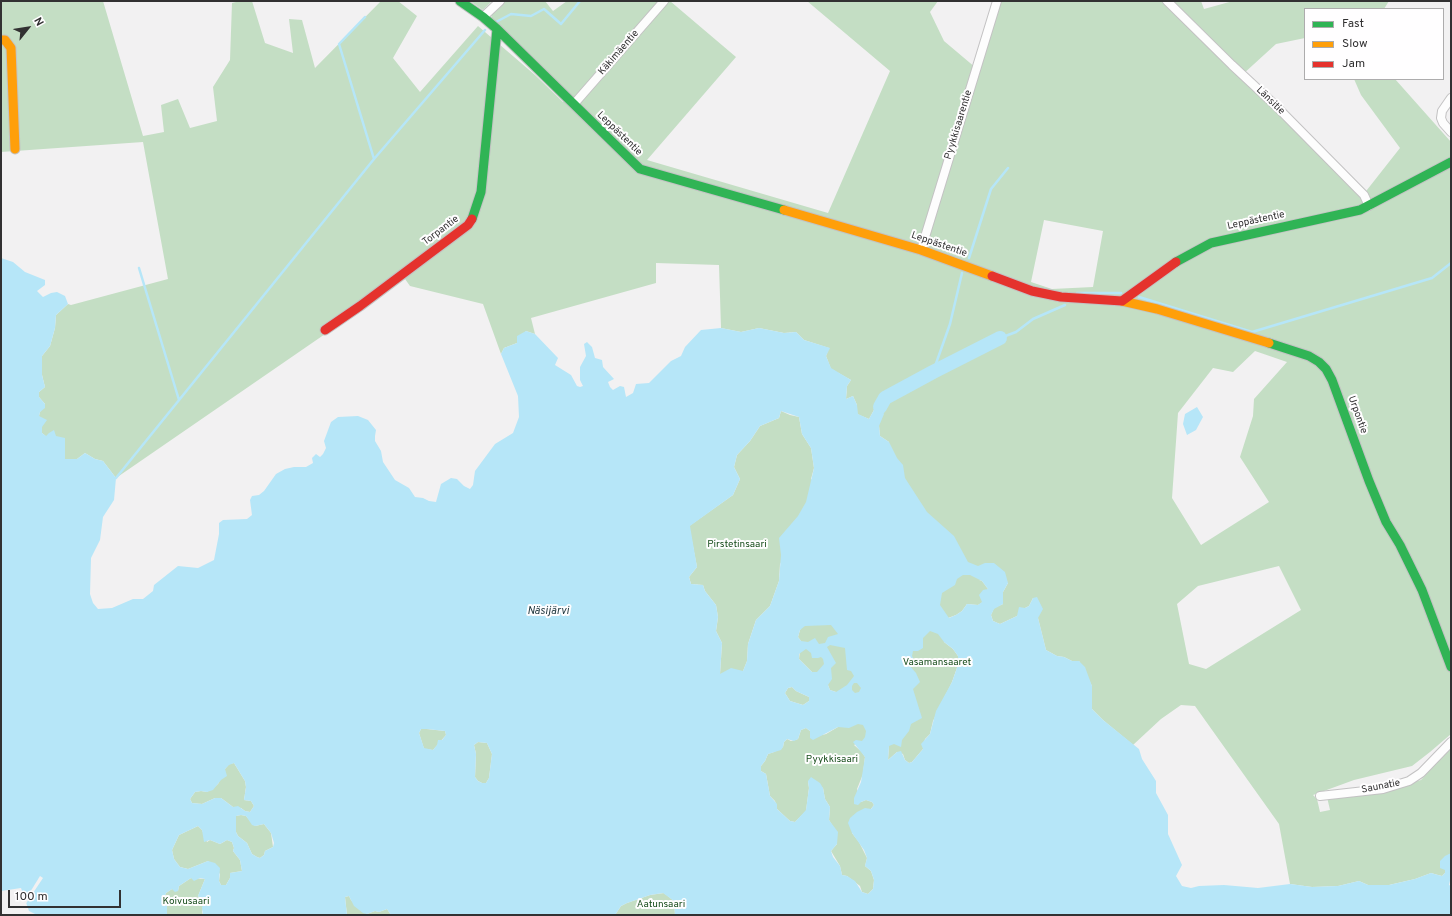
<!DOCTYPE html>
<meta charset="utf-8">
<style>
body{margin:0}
#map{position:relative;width:1452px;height:916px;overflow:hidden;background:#f2f1f2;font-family:Overpass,sans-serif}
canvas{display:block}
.frame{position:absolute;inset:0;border:2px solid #323132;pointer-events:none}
.legend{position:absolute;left:1304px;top:8px;width:140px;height:72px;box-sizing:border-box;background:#fffeff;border:1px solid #adacad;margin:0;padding:5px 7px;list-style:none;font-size:12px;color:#323132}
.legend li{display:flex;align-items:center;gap:8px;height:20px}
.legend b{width:20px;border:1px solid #adacad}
.north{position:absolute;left:8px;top:8px;width:40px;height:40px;-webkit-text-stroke:3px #fffeff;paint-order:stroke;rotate:60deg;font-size:11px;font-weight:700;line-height:16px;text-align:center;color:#323132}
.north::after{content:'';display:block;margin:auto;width:14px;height:18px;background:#323132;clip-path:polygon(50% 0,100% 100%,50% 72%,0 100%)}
.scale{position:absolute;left:8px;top:890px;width:113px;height:18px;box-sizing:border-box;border:2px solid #323132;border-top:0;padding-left:5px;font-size:12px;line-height:14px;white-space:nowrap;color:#323132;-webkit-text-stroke:3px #fffeff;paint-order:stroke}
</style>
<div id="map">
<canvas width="1452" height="916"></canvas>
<div class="frame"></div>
<ul class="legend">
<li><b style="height:5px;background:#30b455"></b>Fast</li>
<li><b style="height:5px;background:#ff9f0a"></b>Slow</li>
<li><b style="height:5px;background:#e5322d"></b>Jam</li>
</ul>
<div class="north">N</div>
<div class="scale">100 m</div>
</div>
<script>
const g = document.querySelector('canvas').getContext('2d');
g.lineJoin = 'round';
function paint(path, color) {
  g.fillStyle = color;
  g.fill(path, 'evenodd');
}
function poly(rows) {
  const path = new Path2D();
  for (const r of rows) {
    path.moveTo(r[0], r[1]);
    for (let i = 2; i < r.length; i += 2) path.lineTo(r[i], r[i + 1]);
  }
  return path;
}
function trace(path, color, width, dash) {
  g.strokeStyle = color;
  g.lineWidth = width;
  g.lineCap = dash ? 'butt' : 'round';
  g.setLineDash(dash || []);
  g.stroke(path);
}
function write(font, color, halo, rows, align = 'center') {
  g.font = font + ' Overpass,sans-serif';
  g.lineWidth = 4;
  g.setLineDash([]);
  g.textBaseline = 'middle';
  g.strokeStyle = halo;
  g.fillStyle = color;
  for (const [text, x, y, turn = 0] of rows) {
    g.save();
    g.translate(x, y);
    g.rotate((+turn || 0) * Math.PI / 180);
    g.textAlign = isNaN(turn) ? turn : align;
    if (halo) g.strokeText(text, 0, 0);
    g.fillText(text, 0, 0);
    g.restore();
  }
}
paint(poly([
 [1,1,103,1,143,136,164,132,161,105,178,99,190,128,217,121,213,87,230,60,232,3,240,1,252,1,265,43,293,53,289,19,302,20,315,68,381,1,398,1,417,16,393,58,420,92,478,26,535,75,563,102,570,95,492,20,491,13,504,1,545,1,553,11,567,1,670,1,736,57,647,160,828,213,890,71,807,1,938,1,930,12,944,41,976,68,997,1,1201,1,1204,9,1233,1,1389,1,1384,9,1305,9,1305,38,1276,44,1242,75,1363,195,1400,148,1361,95,1354,79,1395,79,1451,142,1451,734,1430,752,1412,766,1354,780,1313,795,1317,799,1320,812,1330,810,1327,797,1371,795,1421,780,1451,747,1451,853,1445,873,1442,876,1438,875,1431,873,1415,879,1389,885,1368,885,1359,881,1338,886,1312,887,1290,884,1279,824,1195,706,1181,705,1161,719,1133,745,1103,720,1092,709,1092,686,1079,661,1072,661,1064,657,1057,656,1046,650,1033,598,1029,606,1025,608,1017,616,1000,624,993,621,991,615,994,608,1003,604,1003,592,1008,583,979,580,982,581,988,589,983,602,978,605,967,604,962,611,956,615,948,618,944,642,953,649,958,656,958,665,952,682,933,721,930,734,925,739,923,749,912,762,909,763,905,760,903,754,897,752,888,760,889,746,862,741,854,745,862,752,865,757,863,774,857,789,861,802,866,800,872,802,874,805,852,833,859,842,867,858,865,866,871,871,874,880,873,889,868,894,862,892,860,886,847,876,842,875,840,866,831,851,837,844,832,825,829,820,830,807,825,799,823,788,808,781,809,788,806,811,795,822,790,821,777,809,775,801,770,796,766,774,761,771,761,766,765,761,768,754,774,752,783,747,784,742,787,739,791,741,798,739,801,730,806,728,810,731,810,738,826,734,838,727,836,692,830,690,828,685,817,672,812,672,799,659,801,641,798,637,800,630,889,442,880,436,879,426,875,408,869,419,857,414,857,405,853,396,846,399,847,386,851,380,831,369,826,356,829,348,804,340,796,332,784,333,759,328,741,332,721,328,719,265,656,263,656,283,531,318,535,334,526,331,517,343,504,348,501,354,483,304,410,286,405,279,116,478,103,461,95,459,85,453,77,459,65,459,64,452,42,433,39,416,40,412,45,404,39,397,39,392,45,387,42,375,42,356,50,346,55,328,56,315,68,304,71,305,168,279,143,142,1,152],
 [1044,220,1103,231,1093,287,1052,289,1031,282],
 [1255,351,1287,362,1254,399,1253,416,1240,457,1269,502,1201,545,1172,498,1178,413,1213,368,1233,372],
 [1279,566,1301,610,1206,669,1189,664,1177,604,1198,586],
 [470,1,492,1,483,10],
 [781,411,790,415,799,417,802,434,811,448,814,468,811,479,829,492,780,564,779,581,770,606,756,620,748,644,747,661,743,671,720,674,722,643,716,631,718,617,716,605,705,591,703,585,691,584,689,577,697,567,689,526,733,495,740,479,734,467,737,455,750,441,760,426,779,418],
 [792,687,796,691,809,697,809,701,803,705,790,701,785,693,788,688],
 [421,729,427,729,445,731,446,735,433,750,424,749,419,733],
 [478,742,487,743,492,754,489,778,486,783,482,783,478,781,475,777,476,754,474,745],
 [234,763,245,781,246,787,244,800,251,801,254,806,250,812,245,811,241,808,233,807,221,798,215,798,202,804,192,803,190,799,195,792,201,791,207,792,218,784,225,769,229,764],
 [241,815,246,816,255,826,264,824,271,833,273,847,265,851,264,855,260,858,257,857,252,854,247,843,238,836,236,832,236,816],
 [198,826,202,830,207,842,210,840,220,844,227,840,232,842,234,848,233,851,240,860,242,871,230,873,230,878,226,885,221,885,219,881,220,874,208,861,188,869,180,867,174,859,172,850,179,835],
 [191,878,205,879,198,896,204,904,202,912,203,915,167,915,167,905,165,896,166,893,172,889,178,891,179,886],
 [664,893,674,901,675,915,615,915,621,906,627,903,650,895],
 [349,896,351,900,367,914,375,911,379,912,387,909,391,915,347,915,345,897]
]), '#c4dec4');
paint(poly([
 [1,258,13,262,25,272,45,280,45,285,37,291,43,297,51,293,57,292,65,296,68,304,56,315,55,328,50,346,42,356,42,375,45,387,39,392,39,397,45,404,45,408,40,412,39,416,47,420,42,427,42,433,46,436,49,433,54,430,56,436,65,438,65,459,77,459,85,453,95,459,103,461,116,478,114,500,103,517,100,540,91,558,90,594,93,603,98,609,112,608,133,599,143,599,153,591,154,585,178,566,198,568,214,560,219,534,219,523,223,520,247,519,252,515,250,500,252,496,259,495,264,491,276,474,285,469,294,467,306,467,313,463,312,458,316,454,320,457,323,454,326,448,324,441,331,422,338,417,358,416,368,420,376,430,375,436,375,441,381,451,383,462,395,480,409,488,415,497,423,498,429,501,436,502,441,484,451,478,457,479,464,486,470,489,473,485,475,471,495,444,513,433,519,417,518,396,501,354,504,348,517,343,517,336,526,331,535,334,558,358,555,365,571,375,577,386,580,387,583,386,580,380,580,367,586,356,584,344,587,342,592,347,595,358,602,360,603,367,614,379,608,382,610,387,613,390,620,386,624,387,626,397,633,393,636,384,649,383,671,361,681,356,685,347,701,330,721,328,741,332,759,328,784,333,796,332,804,340,830,348,826,356,831,368,851,380,847,386,846,399,853,396,857,405,858,414,869,419,875,408,880,407,884,414,879,426,880,436,889,442,897,458,903,465,905,478,927,512,954,536,968,562,978,566,985,563,994,563,1005,572,1008,583,1003,592,1003,604,994,609,991,615,993,621,1000,624,1017,616,1019,607,1025,608,1029,606,1033,598,1037,597,1043,609,1038,618,1046,650,1057,656,1064,657,1072,661,1079,661,1085,667,1092,686,1092,709,1103,720,1139,749,1142,759,1156,781,1156,793,1168,815,1168,834,1182,865,1176,876,1182,886,1191,888,1199,886,1224,885,1258,888,1290,884,1312,887,1338,886,1359,881,1368,885,1389,885,1415,879,1431,873,1438,875,1442,876,1445,873,1445,870,1440,868,1440,861,1445,856,1451,853,1451,876,1449,885,1451,886,1451,915,675,915,674,901,663,893,650,895,627,903,621,906,615,915,391,915,387,909,379,912,375,911,367,914,363,913,354,906,349,896,345,897,347,915,203,915,202,907,204,904,198,896,205,879,200,878,194,881,191,878,179,886,178,891,175,892,172,889,166,893,165,896,167,905,167,915,37,915,29,911,21,888,1,891],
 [781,411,799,417,802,434,811,448,814,468,806,502,798,516,779,538,781,555,779,581,770,606,756,620,748,644,747,661,743,671,731,668,720,674,722,643,716,631,718,617,716,605,705,591,703,585,691,584,689,577,697,567,690,526,733,495,740,479,734,467,737,455,750,441,760,426,779,418],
 [963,575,970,575,982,581,988,589,983,590,979,595,982,602,978,605,967,604,962,611,956,615,949,618,940,605,942,593,955,585,957,579],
 [831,625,838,634,828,637,825,643,819,644,815,638,808,642,801,641,798,637,800,630,805,626],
 [930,631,938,634,944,642,953,649,958,656,958,665,952,682,936,711,930,734,921,744,923,749,912,762,909,763,905,760,901,751,897,752,888,760,889,746,894,744,901,747,902,740,909,731,911,724,922,718,913,689,920,682,916,673,909,665,916,664,912,656,913,651,918,651,923,648,923,638],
 [830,645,845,648,847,670,851,671,854,676,847,685,836,692,830,690,828,685,832,679,831,668,836,663,827,647],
 [806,649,811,653,812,658,818,658,821,657,823,659,824,664,817,672,812,672,799,659,799,654],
 [854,683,857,683,861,688,859,692,855,693,852,690,852,686],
 [792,687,796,691,809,697,809,701,803,705,790,701,785,693,788,688],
 [858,724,863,725,866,731,865,737,862,741,856,740,853,742,865,757,861,782,854,798,854,804,858,805,861,802,866,800,872,802,874,805,871,809,865,808,857,812,850,818,848,823,852,833,864,850,867,858,865,866,871,871,874,880,873,889,868,894,862,892,855,881,847,876,842,875,840,866,833,857,831,851,837,844,838,832,829,820,830,807,825,799,823,788,820,783,811,777,808,781,809,788,806,810,795,822,790,821,777,809,777,804,770,796,766,774,761,771,761,766,765,761,768,754,781,750,783,747,784,742,787,739,794,741,798,739,801,730,806,728,810,731,810,738,813,740,838,727,849,728],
 [421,729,427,729,445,731,446,735,442,740,438,740,437,745,433,750,424,748,419,733],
 [478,742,487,743,492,754,489,778,486,783,482,783,478,781,475,777,476,754,474,745],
 [234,763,245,781,246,787,244,800,251,801,254,806,250,812,245,811,238,806,233,807,221,798,215,798,202,804,192,803,190,799,195,792,201,791,207,792,213,790,221,780,227,776,225,769,229,765],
 [241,815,246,816,252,825,255,826,264,824,271,833,274,843,273,847,265,851,264,855,260,858,257,857,252,854,247,843,238,836,236,832,236,816],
 [198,826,202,830,204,842,210,840,220,844,227,840,232,842,234,848,233,851,240,860,242,871,230,873,230,878,226,885,221,885,219,881,220,868,215,863,208,861,188,869,180,867,174,859,172,850,179,835],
 [1197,407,1203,417,1196,430,1187,435,1183,424,1185,414]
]), '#b6e6f8');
paint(poly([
 [40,876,43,878,25,905,24,902]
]), '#f2f1f2');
trace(poly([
 [365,17,339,44,374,159],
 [496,22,511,14,531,16,544,9,561,24,580,1],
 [969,258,991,189,1008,168],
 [139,268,179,400],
 [1077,293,1121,293],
 [1139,297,1252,332,1432,278,1451,263],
 [1000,338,1016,332,1033,319,1065,305],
 [933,372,950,324,962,273],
 [116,478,374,159,485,30]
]), '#b6e6f8', 2.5);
trace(poly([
 [880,407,885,398,933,372,1000,338]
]), '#b6e6f8', 14);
const street = poly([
 [1167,1,1232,65,1275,105,1357,188,1364,195,1369,206],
 [483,17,500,1],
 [1451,98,1442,111,1441,118,1443,123,1451,132],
 [574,104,664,1],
 [921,250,997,1],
 [1320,796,1383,789,1409,781,1421,773,1451,742]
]);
const fast = poly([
 [460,1,483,17,497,29,640,169,784,210],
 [472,219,481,192,497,29],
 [1176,262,1211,243,1360,210,1451,162],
 [1269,343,1309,356,1319,362,1326,369,1332,380,1369,481,1386,522,1400,545,1422,590,1451,667]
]);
const slow = poly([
 [1,40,5,40,11,48,15,149],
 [784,210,921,250,992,276],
 [1122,301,1157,309,1269,343]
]);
const jam = poly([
 [992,276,1032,291,1061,297,1122,301,1176,262],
 [325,330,360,306,468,225,472,219]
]);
trace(street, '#c3c2c3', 10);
trace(fast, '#c3c2c3', 11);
trace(slow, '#c3c2c3', 11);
trace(jam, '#c3c2c3', 11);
trace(street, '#fdfdfd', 8);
trace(fast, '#30b455', 9);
trace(slow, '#ff9f0a', 9);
trace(jam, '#e5322d', 9);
write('10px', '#323132', '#fffeff', [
 ["Käkimäentie",619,53,-49],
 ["Länsitie",1270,101,44],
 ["Pyykkisaarentie",959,125,-73],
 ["Leppästentie",619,134,44],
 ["Leppästentie",1256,221,-12],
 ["Torpantie",441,231,-37],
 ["Leppästentie",939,245,19],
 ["Urpontie",1357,415,70],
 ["Saunatie",1381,787,-11]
]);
write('10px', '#194e1d', '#fffeff', [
 ["Pirstetinsaari",737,545],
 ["Vasamansaaret",937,663],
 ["Pyykkisaari",832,760],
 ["Koivusaari",186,902],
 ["Aatunsaari",661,905]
]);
write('italic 11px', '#193038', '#fffeff', [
 ["Näsijärvi",548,612]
]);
</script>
